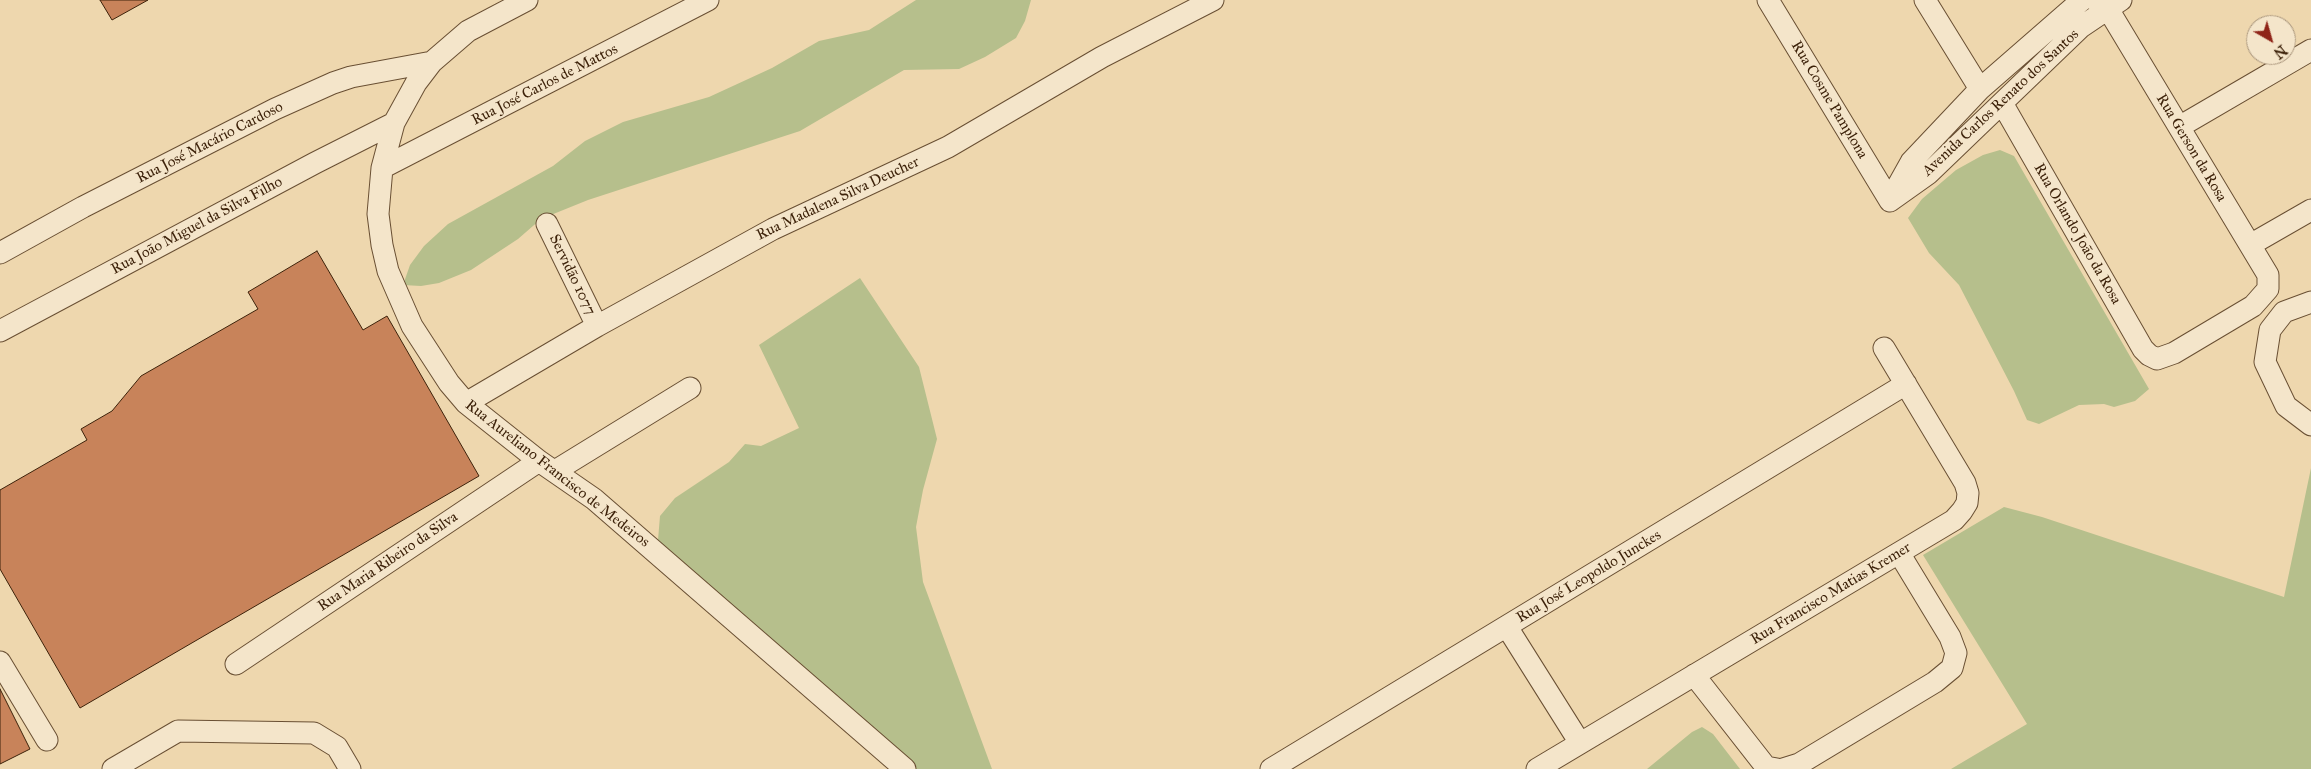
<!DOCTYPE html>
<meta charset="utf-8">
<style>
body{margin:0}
#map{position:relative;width:2311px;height:769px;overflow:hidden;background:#eed7ae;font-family:"IM FELL Great Primer",serif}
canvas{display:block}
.north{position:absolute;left:2246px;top:15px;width:50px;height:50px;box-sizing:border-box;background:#f4e5ca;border:1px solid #ab977d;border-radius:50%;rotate:142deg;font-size:14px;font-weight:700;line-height:20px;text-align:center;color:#3d220a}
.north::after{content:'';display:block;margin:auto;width:18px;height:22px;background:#8f2418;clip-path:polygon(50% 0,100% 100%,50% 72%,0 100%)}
</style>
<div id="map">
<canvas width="2311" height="769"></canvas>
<div class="north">N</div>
</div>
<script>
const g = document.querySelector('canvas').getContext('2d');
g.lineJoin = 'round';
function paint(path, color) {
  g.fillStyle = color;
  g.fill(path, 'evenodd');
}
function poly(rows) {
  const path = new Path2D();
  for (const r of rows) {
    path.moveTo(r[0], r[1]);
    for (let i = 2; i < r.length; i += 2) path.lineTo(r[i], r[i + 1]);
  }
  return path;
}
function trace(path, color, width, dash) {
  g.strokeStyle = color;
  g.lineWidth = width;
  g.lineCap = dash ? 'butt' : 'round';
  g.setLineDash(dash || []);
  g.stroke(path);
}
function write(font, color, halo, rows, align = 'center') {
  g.font = font + ' "IM FELL Great Primer",serif';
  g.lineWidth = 4;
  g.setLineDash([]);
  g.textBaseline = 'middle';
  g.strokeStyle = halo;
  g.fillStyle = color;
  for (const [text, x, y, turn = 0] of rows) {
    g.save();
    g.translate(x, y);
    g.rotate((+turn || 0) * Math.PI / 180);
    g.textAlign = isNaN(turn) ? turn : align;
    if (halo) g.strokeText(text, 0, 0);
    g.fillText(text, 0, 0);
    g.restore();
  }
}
paint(poly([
 [916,0,1031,0,1025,21,1016,38,985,57,959,69,904,70,800,131,588,200,541,219,518,239,471,270,439,283,421,286,403,285,410,265,424,246,448,224,553,166,585,141,623,122,709,97,772,68,819,41,869,30],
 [2000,150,2014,156,2149,389,2135,401,2114,407,2104,404,2079,405,2039,424,2027,420,2014,391,1959,285,1929,253,1908,218,1922,199,1956,170,1983,155],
 [860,278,919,367,937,439,923,490,916,527,923,582,992,769,915,769,706,586,658,540,660,516,675,498,729,462,745,444,761,446,799,428,759,345],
 [2311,468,2311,769,1951,769,2027,724,1923,555,2004,507,2042,517,2284,597],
 [1702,727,1713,734,1740,769,1647,769,1692,732]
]), '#b6bf8c');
const building = poly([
 [100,0,148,0,112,20,100,0],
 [317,251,363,330,387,316,479,476,80,708,0,569,0,490,87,440,81,429,112,411,141,376,258,309,248,292,317,251],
 [0,689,30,749,0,764,0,689]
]);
paint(building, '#c8835a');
trace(building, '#3d220a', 1);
const minor = poly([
 [527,0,468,31,432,62,416,83,394,123,382,168,378,214,382,245,388,271,412,326,449,383,466,403,539,461,594,499,905,769],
 [1768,0,1890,201],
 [1925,0,1980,89],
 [2002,103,2143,349,2149,355,2157,359,2174,353,2253,306,2268,289,2268,275,2108,9,2095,0],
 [2179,127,2311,50],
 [382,168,708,0],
 [1892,196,1911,162,1980,89,2082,0],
 [1890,201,1928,174,2081,27,2121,0],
 [547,224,597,326],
 [2250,245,2311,210],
 [0,253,83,207,275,109,333,83,351,77,432,62],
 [2311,302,2284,312,2270,330,2265,362,2286,406,2311,425],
 [0,331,315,163,394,123],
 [466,403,597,326,773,229,948,147,1102,57,1213,0],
 [555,471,690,388],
 [1507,627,1580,743],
 [0,662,47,740],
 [236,664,539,461],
 [1694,675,1766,767,1777,769],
 [113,769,178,731,314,733,337,747,350,769],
 [1271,769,1906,384],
 [1537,769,1954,520,1962,511,1967,503,1968,493,1965,483,1884,348],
 [1783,769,1799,764,1935,682,1952,668,1956,653,1950,637,1899,553]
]);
trace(minor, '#694f33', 23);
trace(minor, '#f4e5ca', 21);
write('15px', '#3d220a', '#f4e5ca', [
 ["Rua José Carlos de Mattos",545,85,-27],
 ["Rua Cosme Pamplona",1829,100,59],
 ["Avenida Carlos Renato dos Santos",2001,103,-43],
 ["Rua José Macário Cardoso",210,143,-27],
 ["Rua Gerson da Rosa",2191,148,59],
 ["Rua Madalena Silva Deucher",838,199,-25],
 ["Rua João Miguel da Silva Filho",197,226,-28],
 ["Rua Orlando João da Rosa",2077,234,60],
 ["Servidão 1077",572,275,64],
 ["Rua Aureliano Francisco de Medeiros",557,474,38],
 ["Rua Maria Ribeiro da Silva",388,562,-34],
 ["Rua José Leopoldo Junckes",1589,577,-31],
 ["Rua Francisco Matias Kremer",1831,594,-31]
]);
</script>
